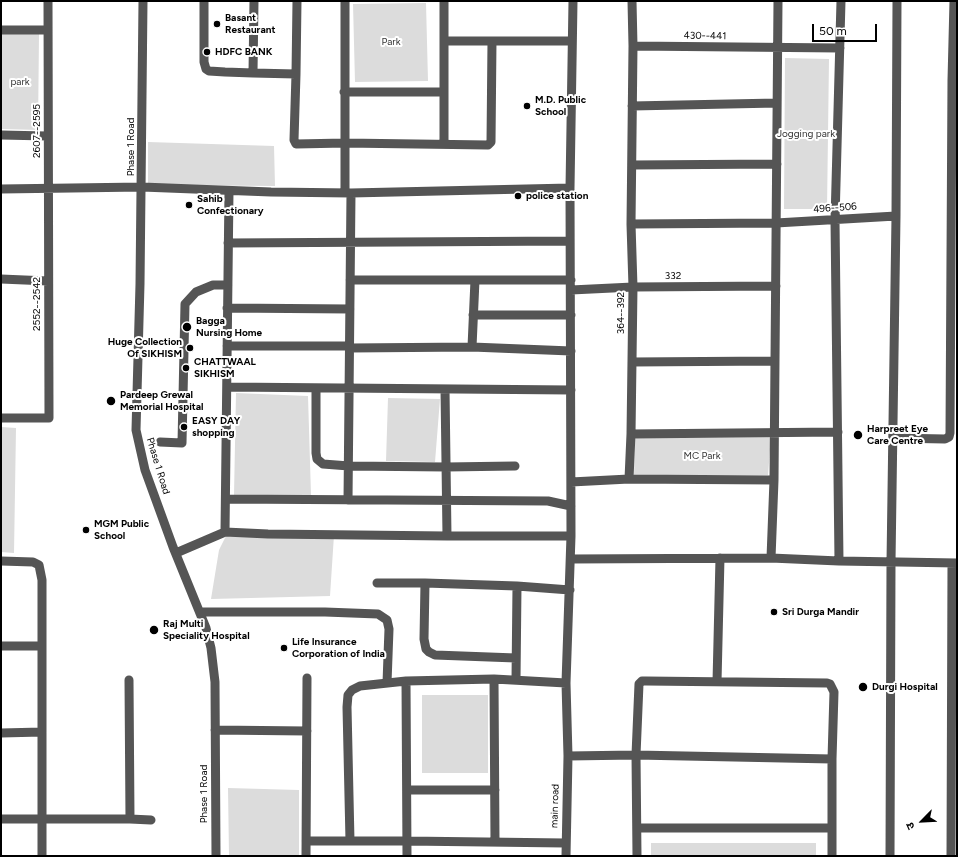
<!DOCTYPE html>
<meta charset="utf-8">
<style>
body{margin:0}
#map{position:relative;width:958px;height:857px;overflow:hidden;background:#fff;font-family:Figtree,"Noto Sans Devanagari",sans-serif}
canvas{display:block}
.frame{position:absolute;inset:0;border:2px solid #000;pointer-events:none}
.north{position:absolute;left:902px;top:801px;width:40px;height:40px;-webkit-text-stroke:3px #fff;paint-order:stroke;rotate:246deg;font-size:11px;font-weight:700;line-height:16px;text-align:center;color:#000}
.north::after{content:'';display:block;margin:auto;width:14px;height:18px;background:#000;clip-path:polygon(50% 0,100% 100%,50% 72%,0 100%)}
.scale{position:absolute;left:812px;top:24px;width:65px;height:18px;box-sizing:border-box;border:2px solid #000;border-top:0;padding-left:5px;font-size:12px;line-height:14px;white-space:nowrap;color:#000;-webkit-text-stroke:3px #fff;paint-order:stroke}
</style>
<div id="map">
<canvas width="958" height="857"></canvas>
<div class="frame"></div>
<div class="north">उ</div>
<div class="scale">50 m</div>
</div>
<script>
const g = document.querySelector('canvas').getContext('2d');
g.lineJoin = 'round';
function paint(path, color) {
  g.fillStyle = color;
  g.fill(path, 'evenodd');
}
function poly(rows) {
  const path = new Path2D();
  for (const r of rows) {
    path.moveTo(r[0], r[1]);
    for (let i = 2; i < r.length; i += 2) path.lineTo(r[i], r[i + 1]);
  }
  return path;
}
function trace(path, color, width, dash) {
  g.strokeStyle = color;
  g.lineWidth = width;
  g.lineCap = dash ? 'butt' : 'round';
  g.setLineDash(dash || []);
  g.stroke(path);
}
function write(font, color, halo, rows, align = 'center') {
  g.font = font + ' Figtree,sans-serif';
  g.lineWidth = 4;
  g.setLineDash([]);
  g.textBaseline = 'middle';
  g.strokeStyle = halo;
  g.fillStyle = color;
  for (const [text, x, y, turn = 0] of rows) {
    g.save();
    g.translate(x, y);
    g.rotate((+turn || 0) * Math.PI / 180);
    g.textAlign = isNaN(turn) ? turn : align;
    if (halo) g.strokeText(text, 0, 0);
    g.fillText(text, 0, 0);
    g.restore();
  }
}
paint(poly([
 [426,3,428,81,355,82,353,4],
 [1,34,39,34,38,130,1,129],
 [785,58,829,59,827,209,784,209],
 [148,142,274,146,275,186,148,185],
 [236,393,308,396,311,495,234,495],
 [388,398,440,399,435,462,386,461],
 [1,427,16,428,14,553,1,552],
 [771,437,768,475,634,475,635,438],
 [228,532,334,535,330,596,211,599,219,550],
 [422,695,488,695,488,773,422,773],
 [228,788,299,790,299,856,229,856],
 [651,843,816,843,816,856,651,856]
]), '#dcdcdc');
trace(poly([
 [143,1,140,284,136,430,145,470,173,547,206,628,211,648,215,682,216,856],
 [204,1,204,62,206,69,209,71,225,72,253,73],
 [254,1,253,73,296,74,294,140,296,144,345,143,488,145,491,142,492,41],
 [345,1,345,192],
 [444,1,444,144],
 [573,1,570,188,571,536,566,683,568,756,636,755,637,856],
 [632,1,633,46,631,224,633,287,631,434,629,479,774,480],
 [1,30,48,30],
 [445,41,572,41],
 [633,46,840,48],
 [296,74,297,1],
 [344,92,444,92],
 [632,106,777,103],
 [1,135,47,136],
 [632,165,777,164],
 [1,189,142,187,271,192,351,193,570,188],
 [631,224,776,223,896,216],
 [228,243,570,241],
 [1,279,48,281],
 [350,280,571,280],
 [475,280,472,347,571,351],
 [571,290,633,287,776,286],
 [227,308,350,309],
 [473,315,571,315],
 [227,346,350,346],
 [350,348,472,347],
 [632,362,775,361],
 [227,387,571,390],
 [316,388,316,453,317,459,323,464,349,466,446,467,515,466],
 [445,389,447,536],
 [1,418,49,418,48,1],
 [631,434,838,432],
 [893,438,945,439,949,437,950,433,952,80,954,1],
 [160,442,182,443,185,304,196,292,213,285,228,285],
 [571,482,629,479],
 [226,499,548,501,571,506],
 [348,500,351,193],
 [225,532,268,534,447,536,571,536],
 [176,553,225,532,229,191],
 [771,558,774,480,778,1],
 [571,559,771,558,839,561,957,563],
 [1,561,33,562,39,565,42,580,42,856],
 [839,561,835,220,841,1],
 [377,583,425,583],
 [200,612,325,612,378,614,387,620,389,629,387,683],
 [1,646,41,646],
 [516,658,435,655,429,652,426,649,424,639,425,583,517,586,570,590],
 [494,679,495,842],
 [516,680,517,586],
 [717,682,720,558],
 [215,730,307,731],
 [1,733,42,732],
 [832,759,636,755,639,684,642,681,646,681,827,683,830,684,834,692,832,759,832,856],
 [408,790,495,790],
 [1,819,130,819,129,680],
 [130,819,151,820],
 [637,828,832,828],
 [306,841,407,841,565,843],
 [350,841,347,707,348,695,352,690,360,686,406,681],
 [306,856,307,678],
 [407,856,406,681,494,679,566,683],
 [566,856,568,756],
 [890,856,891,562,896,216,897,1],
 [951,856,952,563]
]), '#555', 9);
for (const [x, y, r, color] of [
 [217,24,4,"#000"],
 [207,52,4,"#000"],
 [527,106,4,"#000"],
 [518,196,4,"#000"],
 [189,205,4,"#000"],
 [187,327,5,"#000"],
 [190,348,4,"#000"],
 [186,368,4,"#000"],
 [111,401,5,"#000"],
 [184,427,4,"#000"],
 [858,435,5,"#000"],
 [86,530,4,"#000"],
 [774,612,4,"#000"],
 [154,630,5,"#000"],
 [284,648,4,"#000"],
 [863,687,5,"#000"]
]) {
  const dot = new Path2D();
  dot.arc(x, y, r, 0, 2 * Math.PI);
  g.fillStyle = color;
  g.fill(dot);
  trace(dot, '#fff', 1.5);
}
write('bold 10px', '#000', '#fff', [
 ["Basant",225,18],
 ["Restaurant",225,30],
 ["HDFC BANK",215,52],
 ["M.D. Public",535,100],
 ["School",535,112],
 ["police station",526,196],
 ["Sahib",197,199],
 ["Confectionary",197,211],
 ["Bagga",196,321],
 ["Nursing Home",196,333],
 ["Huge Collection",182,342,"right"],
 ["Of SIKHISM",182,354,"right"],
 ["CHATTWAAL",194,362],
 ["SIKHISM",194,374],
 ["Pardeep Grewal",120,395],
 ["Memorial Hospital",120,407],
 ["EASY DAY",192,421],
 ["shopping",192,433],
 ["Harpreet Eye",867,429],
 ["Care Centre",867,441],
 ["MGM Public",94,524],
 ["School",94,536],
 ["Sri Durga Mandir",782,612],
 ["Raj Multi",163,624],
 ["Speciality Hospital",163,636],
 ["Life Insurance",292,642],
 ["Corporation of India",292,654],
 ["Durgi Hospital",872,687]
], 'left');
write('10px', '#000', '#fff', [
 ["430--441",705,36,1],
 ["2607--2595",37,131,-90],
 ["Phase 1 Road",131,147,-90],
 ["496--506",835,208,-4],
 ["332",673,276],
 ["2552--2542",37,304,-90],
 ["364--392",621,313,-90],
 ["Phase 1 Road",158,466,73],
 ["Phase 1 Road",204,794,-90],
 ["main road",555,806,-88]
]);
write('10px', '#333', '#fff', [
 ["Park",391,42],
 ["park",20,82],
 ["Jogging park",806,134],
 ["MC Park",702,456]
]);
</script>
